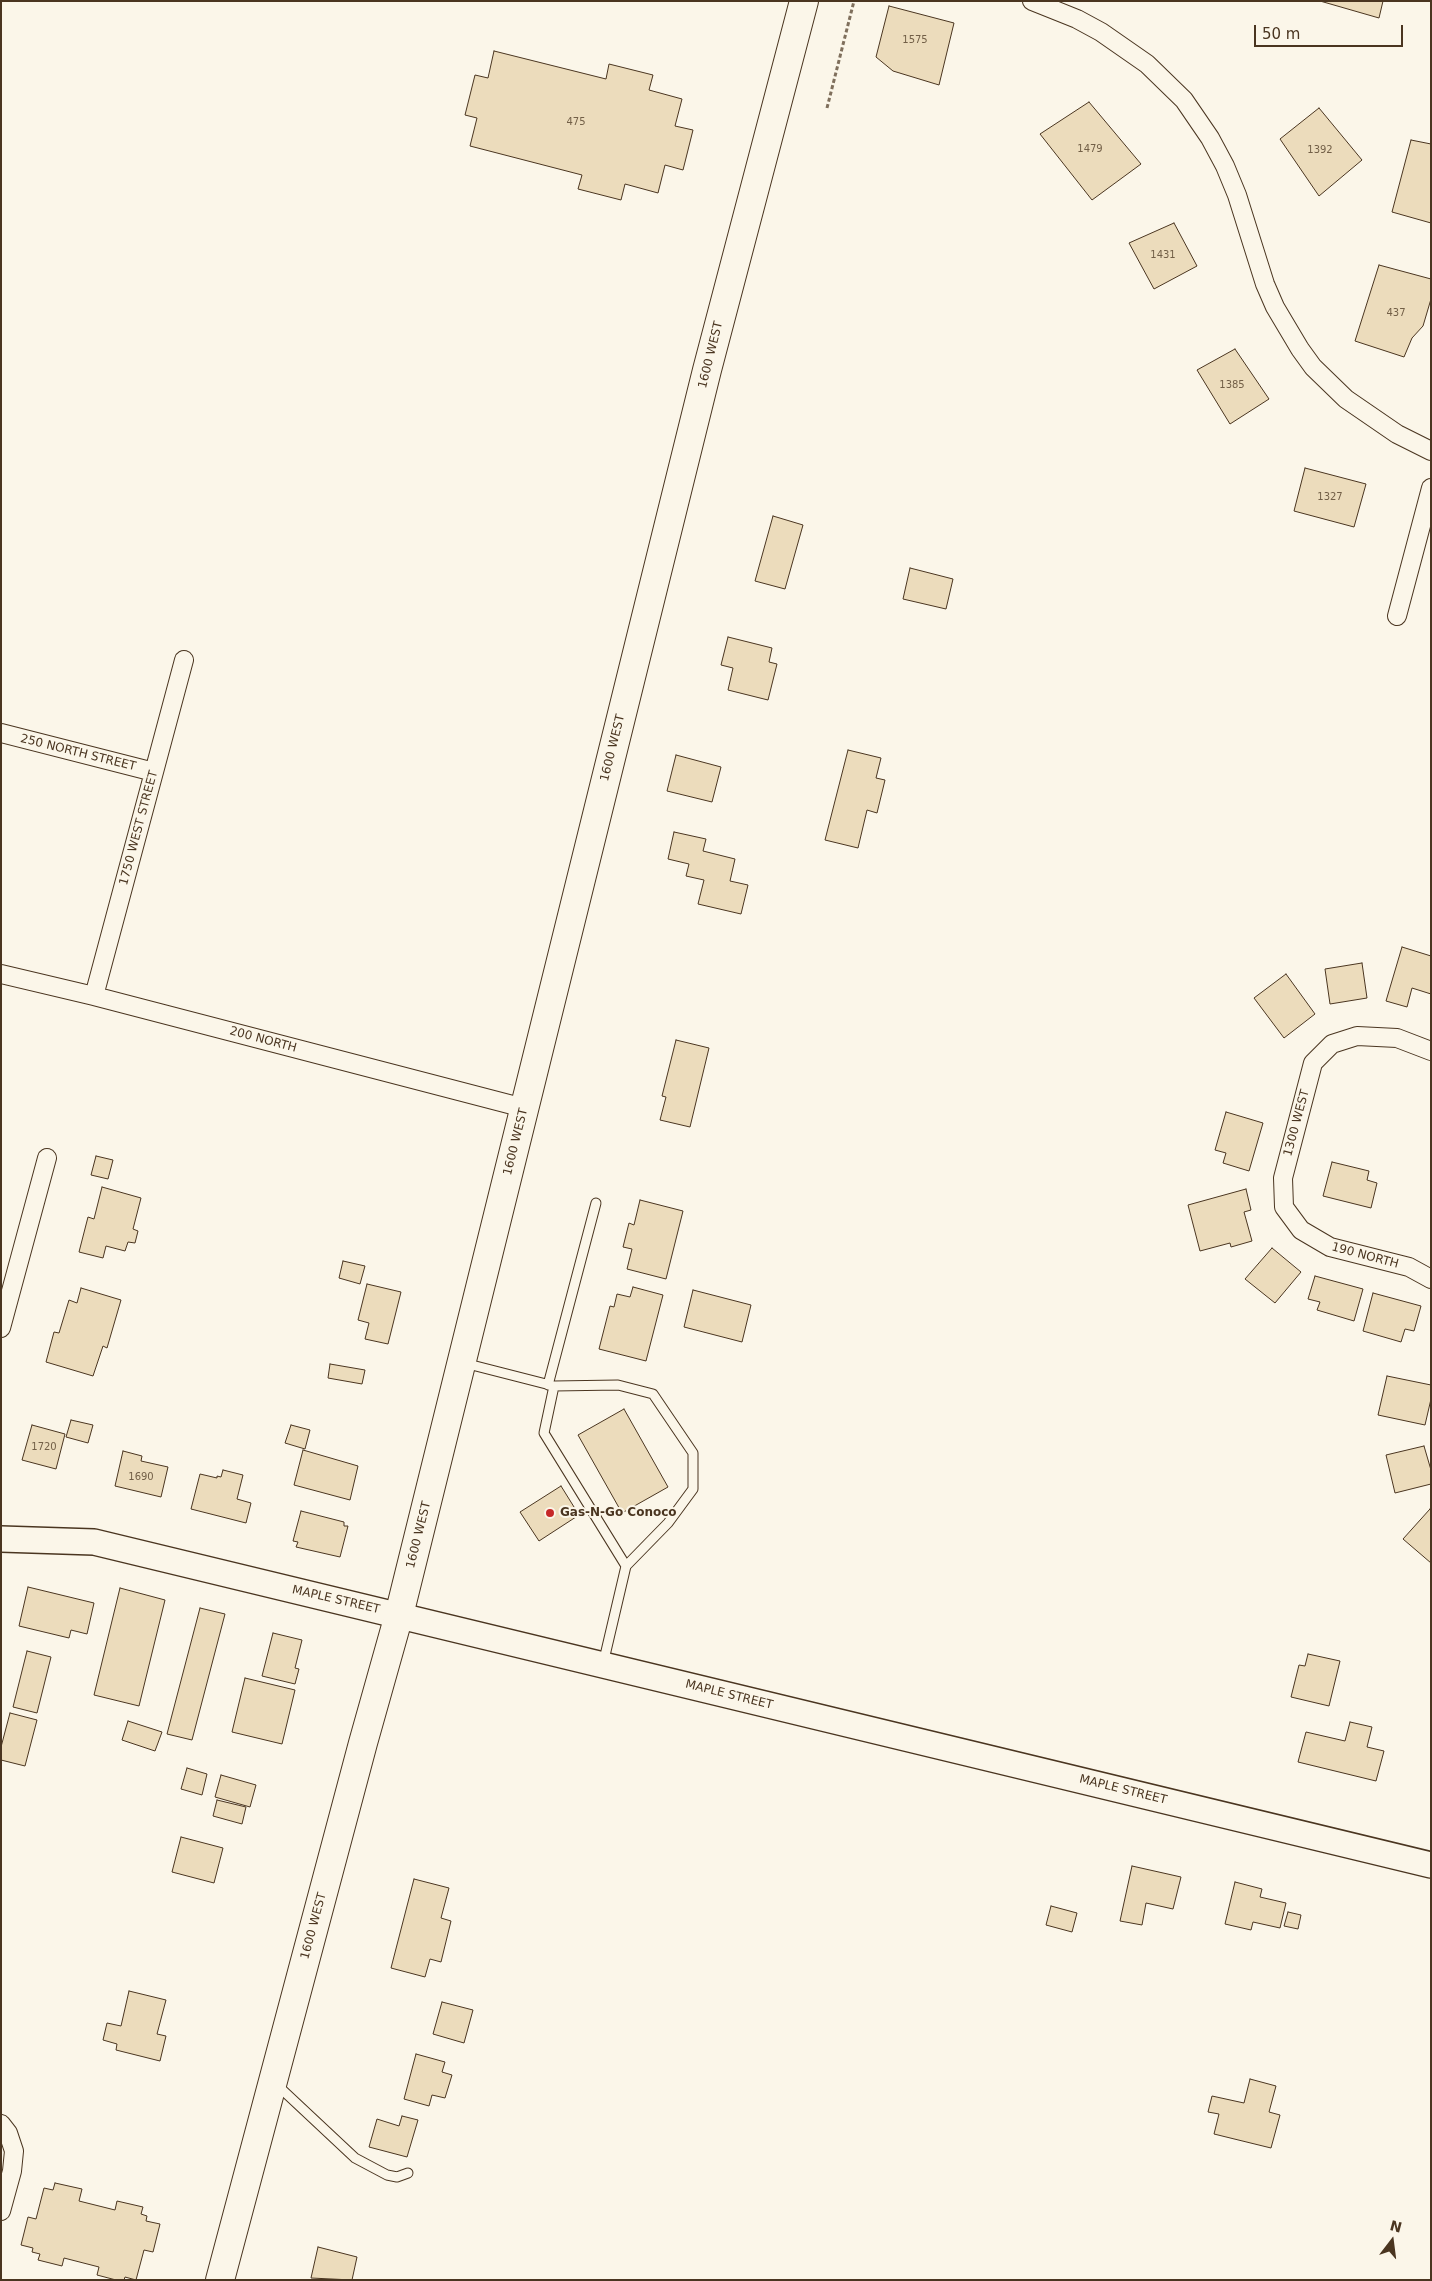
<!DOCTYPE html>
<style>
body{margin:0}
#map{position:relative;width:1432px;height:2281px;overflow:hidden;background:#fbf6e9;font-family:"DejaVu Sans",sans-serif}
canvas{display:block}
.frame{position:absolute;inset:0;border:2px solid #4a3520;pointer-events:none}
.north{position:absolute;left:1367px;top:2216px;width:50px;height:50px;-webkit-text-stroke:4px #fbf6e9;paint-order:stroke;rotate:15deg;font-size:14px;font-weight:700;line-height:20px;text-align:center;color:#4a3520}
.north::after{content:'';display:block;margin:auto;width:18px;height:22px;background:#4a3520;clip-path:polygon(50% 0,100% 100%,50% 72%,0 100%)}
.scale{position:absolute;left:1254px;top:25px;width:149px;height:22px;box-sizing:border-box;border:2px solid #4a3520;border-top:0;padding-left:6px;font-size:15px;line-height:18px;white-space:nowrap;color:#4a3520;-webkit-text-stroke:4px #fbf6e9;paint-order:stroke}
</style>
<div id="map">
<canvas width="1432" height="2281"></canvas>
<div class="frame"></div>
<div class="north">N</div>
<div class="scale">50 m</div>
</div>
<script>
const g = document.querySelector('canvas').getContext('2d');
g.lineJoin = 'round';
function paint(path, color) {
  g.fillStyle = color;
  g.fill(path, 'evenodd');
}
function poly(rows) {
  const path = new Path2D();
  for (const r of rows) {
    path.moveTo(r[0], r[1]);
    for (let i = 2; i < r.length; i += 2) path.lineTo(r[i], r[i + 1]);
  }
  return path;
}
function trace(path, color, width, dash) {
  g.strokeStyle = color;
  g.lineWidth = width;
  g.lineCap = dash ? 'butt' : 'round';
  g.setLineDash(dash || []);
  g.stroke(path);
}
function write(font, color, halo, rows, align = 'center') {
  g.font = font + ' "DejaVu Sans",sans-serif';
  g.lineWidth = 4;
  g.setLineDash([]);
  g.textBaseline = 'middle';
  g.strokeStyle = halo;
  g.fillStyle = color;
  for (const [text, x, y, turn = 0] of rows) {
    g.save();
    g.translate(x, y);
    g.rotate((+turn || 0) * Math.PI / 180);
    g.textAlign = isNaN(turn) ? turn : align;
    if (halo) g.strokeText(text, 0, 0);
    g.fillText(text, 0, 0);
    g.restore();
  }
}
const building = poly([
 [1320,1,1383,1,1379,18,1320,1],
 [889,6,954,23,939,85,893,71,876,57,889,6],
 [494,51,606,79,609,64,653,75,649,90,682,99,675,126,693,130,683,170,665,165,658,193,625,184,621,200,578,189,582,175,470,146,477,118,465,115,475,75,488,78,494,51],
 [1089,102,1141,164,1092,200,1040,134,1089,102],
 [1319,108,1362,160,1319,196,1280,139,1319,108],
 [1411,140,1431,144,1431,223,1392,212,1411,140],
 [1174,223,1197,266,1154,289,1129,243,1174,223],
 [1379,265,1431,279,1431,299,1423,326,1412,338,1404,357,1355,341,1379,265],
 [1235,349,1269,399,1230,424,1197,370,1235,349],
 [1305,468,1366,484,1354,527,1294,511,1305,468],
 [773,516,803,525,785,589,755,581,773,516],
 [910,568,953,579,946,609,903,599,910,568],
 [728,637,772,648,769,662,777,664,768,700,728,690,733,668,721,665,728,637],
 [848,750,881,758,876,778,885,780,877,813,867,810,858,848,825,840,848,750],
 [676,755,721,767,712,802,667,791,676,755],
 [674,832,706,839,703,851,735,859,730,881,748,885,741,914,698,904,704,880,686,876,689,864,668,859,674,832],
 [1402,947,1431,956,1431,994,1412,988,1407,1007,1386,1001,1402,947],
 [1362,963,1367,998,1330,1004,1325,969,1362,963],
 [1286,974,1315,1014,1284,1038,1254,998,1286,974],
 [676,1040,709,1048,690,1127,660,1120,666,1097,662,1096,676,1040],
 [1226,1112,1263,1123,1249,1171,1223,1163,1226,1153,1215,1150,1226,1112],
 [96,1156,113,1160,108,1179,91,1175,96,1156],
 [1332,1162,1369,1171,1367,1180,1377,1183,1371,1208,1323,1196,1332,1162],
 [102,1187,141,1198,133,1229,138,1231,135,1243,128,1242,125,1251,106,1246,103,1258,79,1252,88,1217,94,1219,102,1187],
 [1246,1189,1251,1210,1244,1212,1252,1241,1231,1247,1230,1243,1200,1251,1188,1205,1246,1189],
 [640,1200,683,1211,666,1279,627,1269,632,1249,623,1247,629,1223,634,1225,640,1200],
 [1272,1248,1301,1272,1275,1303,1245,1279,1272,1248],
 [343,1261,365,1266,360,1284,339,1278,343,1261],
 [1315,1276,1363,1289,1354,1321,1317,1310,1320,1302,1308,1299,1315,1276],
 [367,1284,401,1292,388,1344,365,1339,369,1323,358,1320,367,1284],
 [633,1287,663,1295,646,1361,599,1349,610,1306,614,1307,617,1294,630,1297,633,1287],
 [81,1288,121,1300,107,1348,103,1346,93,1376,46,1362,54,1332,59,1333,69,1300,77,1303,81,1288],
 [693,1290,751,1305,742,1342,684,1327,693,1290],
 [1373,1293,1421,1306,1414,1331,1405,1329,1401,1342,1363,1331,1373,1293],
 [330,1364,365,1370,362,1384,328,1378,330,1364],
 [1387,1376,1431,1385,1431,1399,1425,1425,1378,1415,1387,1376],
 [624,1409,668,1487,622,1513,578,1435,624,1409],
 [71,1420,93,1425,88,1443,66,1437,71,1420],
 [32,1425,65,1434,56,1469,22,1460,32,1425],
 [291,1425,310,1430,305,1449,285,1443,291,1425],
 [1424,1446,1431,1470,1431,1484,1395,1493,1386,1455,1424,1446],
 [303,1450,358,1466,350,1500,294,1485,303,1450],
 [123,1451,142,1456,141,1461,168,1467,161,1497,115,1486,123,1451],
 [223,1470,243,1475,237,1499,251,1503,246,1523,191,1509,200,1474,217,1478,217,1476,221,1477,223,1470],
 [561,1486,579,1515,539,1541,520,1512,561,1486],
 [1430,1509,1431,1510,1431,1563,1403,1539,1430,1509],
 [301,1511,344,1522,344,1526,348,1526,340,1557,296,1547,298,1542,293,1541,301,1511],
 [28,1587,94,1603,87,1634,71,1630,69,1638,19,1626,28,1587],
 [120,1588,165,1600,139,1706,94,1695,120,1588],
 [200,1608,225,1614,192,1740,167,1734,200,1608],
 [273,1633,302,1640,295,1668,299,1669,295,1684,262,1676,273,1633],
 [27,1651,51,1657,37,1713,13,1707,27,1651],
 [1308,1654,1340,1661,1329,1706,1291,1697,1299,1665,1305,1666,1308,1654],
 [245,1678,295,1690,282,1744,232,1732,245,1678],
 [10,1713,37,1720,25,1766,1,1760,1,1747,10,1713],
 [128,1721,162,1732,155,1751,122,1740,128,1721],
 [1350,1722,1372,1727,1367,1747,1384,1751,1376,1781,1298,1762,1306,1732,1345,1741,1350,1722],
 [187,1768,207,1774,202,1795,181,1789,187,1768],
 [221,1775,256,1785,250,1807,215,1797,221,1775],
 [217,1800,246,1807,242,1824,213,1816,217,1800],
 [181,1837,223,1848,214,1883,172,1872,181,1837],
 [1132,1866,1181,1877,1173,1909,1146,1903,1142,1925,1120,1921,1132,1866],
 [414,1879,449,1888,441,1918,451,1921,441,1962,430,1959,425,1977,391,1968,414,1879],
 [1235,1882,1262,1889,1260,1897,1286,1903,1280,1928,1253,1922,1251,1930,1225,1924,1235,1882],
 [1051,1906,1077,1913,1072,1932,1046,1925,1051,1906],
 [1288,1912,1301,1915,1298,1929,1284,1926,1288,1912],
 [129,1991,166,2000,157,2034,166,2036,160,2061,116,2050,117,2044,103,2040,107,2023,121,2026,129,1991],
 [442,2002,473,2010,464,2043,433,2034,442,2002],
 [416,2054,445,2062,442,2072,452,2075,445,2098,432,2095,429,2106,404,2099,416,2054],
 [1250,2079,1276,2086,1269,2112,1280,2115,1271,2148,1214,2134,1219,2114,1208,2112,1212,2096,1244,2103,1250,2079],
 [402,2116,418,2120,407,2157,369,2147,377,2119,399,2126,402,2116],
 [55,2183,82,2189,79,2201,115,2210,117,2201,143,2207,141,2214,147,2216,146,2221,160,2224,153,2252,144,2250,136,2280,125,2277,124,2280,116,2280,97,2275,99,2267,64,2258,62,2266,38,2260,40,2254,32,2252,33,2248,21,2245,28,2217,36,2219,44,2188,53,2190,55,2183],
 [318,2247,357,2257,352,2280,311,2278,318,2247]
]);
paint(building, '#ecdcbc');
trace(building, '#4a3520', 1);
const lane = poly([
 [464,1363,554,1386,618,1385,653,1394,693,1453,693,1489,668,1523,626,1566,603,1664],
 [548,1385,596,1203],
 [554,1386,544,1433,626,1566],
 [276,2084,355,2158,387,2175,397,2177,408,2173]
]);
const street = poly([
 [1032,1,1077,19,1101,32,1147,64,1184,100,1210,138,1225,166,1237,195,1265,284,1275,307,1300,349,1313,367,1346,399,1397,434,1431,451],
 [1397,616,1431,488],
 [1,733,154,772],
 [1,974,94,996,524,1108],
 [94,996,184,660],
 [1431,1051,1397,1038,1357,1036,1332,1044,1313,1063,1283,1178,1284,1207,1301,1230,1330,1247,1409,1267,1431,1279],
 [1,1328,47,1158],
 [1,2124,8,2133,14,2151,12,2171,1,2211]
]);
const secondary = poly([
 [1,1539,94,1542,1431,1865]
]);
const primary = poly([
 [220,2280,363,1743,399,1615,707,370,804,1]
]);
trace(lane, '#4a3520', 11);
trace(street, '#4a3520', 20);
trace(secondary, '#4a3520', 28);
trace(primary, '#4a3520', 30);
trace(poly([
 [827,108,854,1]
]), '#7f6f5c', 3, [4, 2.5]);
trace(lane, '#fbf6e9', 9);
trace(street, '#fbf6e9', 18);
trace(secondary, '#fbf6e9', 25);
trace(primary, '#fbf6e9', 28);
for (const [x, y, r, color] of [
 [550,1513,5,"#c62828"]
]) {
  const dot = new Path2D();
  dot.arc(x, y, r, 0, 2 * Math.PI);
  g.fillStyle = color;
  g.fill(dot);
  trace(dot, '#fbf6e9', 2);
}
write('10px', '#725f47', null, [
 ["1575",915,40],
 ["475",576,122],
 ["1479",1090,149],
 ["1392",1320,150],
 ["1431",1163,255],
 ["437",1396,313],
 ["1385",1232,385],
 ["1327",1330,497],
 ["1720",44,1447],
 ["1690",141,1477]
]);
write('12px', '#4a3520', '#fbf6e9', [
 ["1600 WEST",711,355,-76],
 ["1600 WEST",613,748,-76],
 ["250 NORTH STREET",78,753,14],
 ["1750 WEST STREET",139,828,-75],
 ["200 NORTH",263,1040,15],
 ["1300 WEST",1297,1123,-75],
 ["1600 WEST",516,1142,-76],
 ["190 NORTH",1365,1256,15],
 ["1600 WEST",419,1535,-76],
 ["MAPLE STREET",336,1600,13],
 ["MAPLE STREET",729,1695,14],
 ["MAPLE STREET",1123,1790,14],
 ["1600 WEST",314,1926,-75]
]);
write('bold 12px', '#4a3520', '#fbf6e9', [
 ["Gas-N-Go Conoco",560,1513]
], 'left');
</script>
